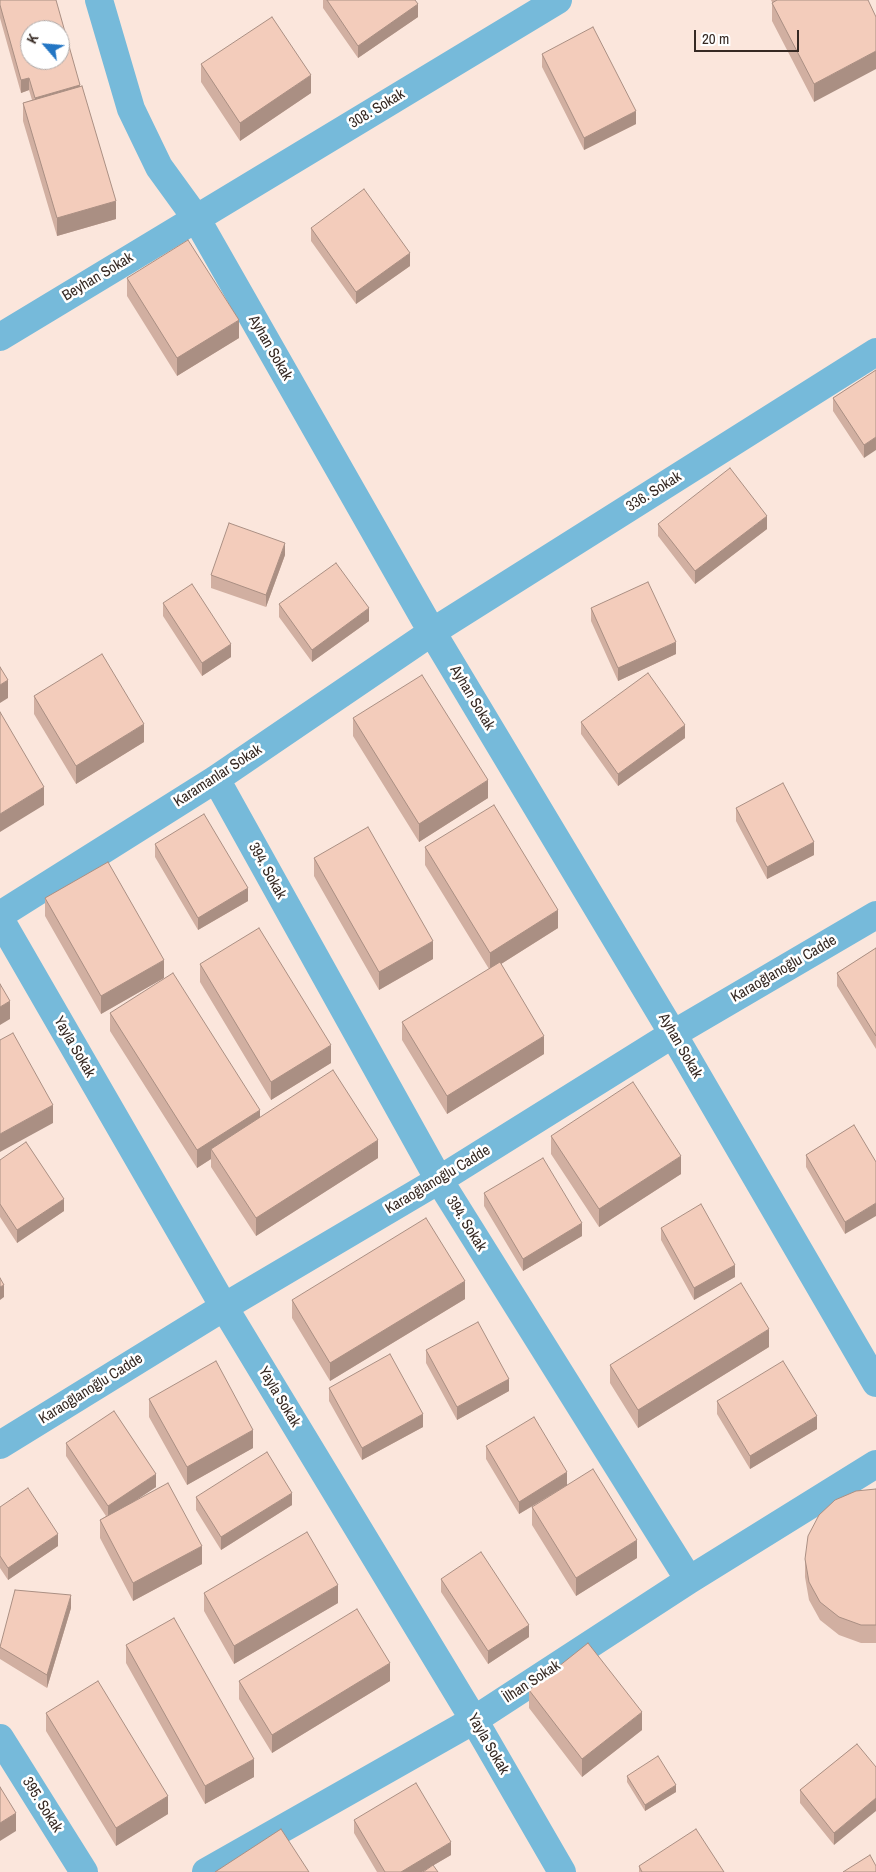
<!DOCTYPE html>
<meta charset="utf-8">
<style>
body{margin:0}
#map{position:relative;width:876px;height:1872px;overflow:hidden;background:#fbe6dc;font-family:"Archivo Narrow",sans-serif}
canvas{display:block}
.north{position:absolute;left:20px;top:20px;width:50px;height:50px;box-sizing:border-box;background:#fff;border:1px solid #afa9a7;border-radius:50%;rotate:297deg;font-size:14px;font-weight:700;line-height:20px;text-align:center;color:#362923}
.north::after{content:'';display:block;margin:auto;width:18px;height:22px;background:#2376c4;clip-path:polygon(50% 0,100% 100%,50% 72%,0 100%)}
.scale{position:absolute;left:694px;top:30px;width:105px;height:22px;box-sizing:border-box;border:2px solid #362923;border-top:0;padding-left:6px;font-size:15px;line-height:18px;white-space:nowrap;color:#362923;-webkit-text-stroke:4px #fff;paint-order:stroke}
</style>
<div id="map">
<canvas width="876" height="1872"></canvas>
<div class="north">K</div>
<div class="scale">20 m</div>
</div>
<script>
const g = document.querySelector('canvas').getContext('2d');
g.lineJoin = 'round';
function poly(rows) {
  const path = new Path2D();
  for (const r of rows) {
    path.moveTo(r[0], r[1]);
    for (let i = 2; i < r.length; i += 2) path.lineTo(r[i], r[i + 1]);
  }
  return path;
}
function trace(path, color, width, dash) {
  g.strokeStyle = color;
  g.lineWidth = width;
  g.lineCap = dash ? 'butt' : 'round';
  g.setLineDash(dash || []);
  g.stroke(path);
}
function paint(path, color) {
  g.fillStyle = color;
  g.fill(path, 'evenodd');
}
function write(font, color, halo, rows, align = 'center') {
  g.font = font + ' "Archivo Narrow",sans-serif';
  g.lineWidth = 5;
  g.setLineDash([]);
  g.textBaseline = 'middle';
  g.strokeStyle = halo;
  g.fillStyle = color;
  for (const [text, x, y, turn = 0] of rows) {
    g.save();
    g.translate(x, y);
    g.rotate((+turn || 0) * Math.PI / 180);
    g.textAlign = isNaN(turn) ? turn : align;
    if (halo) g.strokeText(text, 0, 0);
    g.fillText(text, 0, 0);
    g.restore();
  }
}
trace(poly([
 [99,0,131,109,159,167,196,218,432,632,673,1034,876,1383],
 [0,337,558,0],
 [216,779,439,1180,689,1580],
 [0,915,216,779,432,632,876,352],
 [0,919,224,1307,474,1720,562,1872],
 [0,1445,224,1307,439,1180,673,1034,876,915],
 [0,1738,84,1872],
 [206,1872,474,1720,689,1580,876,1464]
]), '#76bada', 28);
paint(poly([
 [0,0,80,86,116,219,57,236,23,121,23,103,32,100,29,90,21,93,0,18],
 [323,0,415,0,418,17,358,58,323,8],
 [771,0,868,0,814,102,772,21,772,2],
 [542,54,636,124,584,150,542,67],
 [201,64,311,93,240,141,201,82],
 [311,228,410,266,356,304,311,241],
 [127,278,239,338,177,376,127,296],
 [876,370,864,458,833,411,833,398],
 [658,524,767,529,695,584,658,536],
 [285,555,266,607,211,588,211,575],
 [163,603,231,657,202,676,163,616],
 [279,604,369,621,312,662,279,617],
 [591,608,676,654,618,681,591,621],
 [34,696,144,742,76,784,34,714],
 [353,718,488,798,419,842,353,736],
 [581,722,685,738,618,786,581,734],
 [736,808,814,855,767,879,736,821],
 [155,844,248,901,198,930,155,857],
 [425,847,558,928,501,964,544,1054,447,1114,402,1040,402,1022,489,969,425,865],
 [314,858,433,959,379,990,314,876],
 [45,898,164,978,101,1014,45,916],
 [876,948,876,1049,837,986,837,973],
 [200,964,331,1063,271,1100,200,982],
 [110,1013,260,1117,378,1158,256,1236,211,1167,211,1159,197,1168,110,1031],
 [854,1125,845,1234,806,1167,806,1155],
 [551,1136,681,1174,599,1227,551,1154],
 [0,1160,64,1211,17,1243,0,1217],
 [484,1193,582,1236,523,1271,484,1206],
 [661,1228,735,1277,694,1300,661,1240],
 [465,1299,330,1381,292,1318,292,1300],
 [769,1347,638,1428,610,1383,610,1365],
 [426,1350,509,1391,457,1420,426,1363],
 [329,1388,423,1427,362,1460,329,1401],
 [149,1399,253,1448,187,1485,149,1417],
 [717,1401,817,1429,750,1469,717,1414],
 [66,1443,156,1487,134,1501,202,1564,133,1601,100,1538,100,1520,106,1516,66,1456],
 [486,1446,567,1485,637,1558,576,1596,532,1525,532,1507,555,1493,519,1514,486,1459],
 [876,1489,876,1643,861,1643,839,1635,820,1620,809,1600,805,1577,805,1559],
 [196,1497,292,1505,221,1550,196,1510],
 [0,1507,58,1546,8,1580,0,1568],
 [441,1579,529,1637,488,1664,441,1592],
 [204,1593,338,1603,234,1664,204,1611],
 [71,1608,47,1688,0,1659,0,1647],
 [126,1645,254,1777,205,1804,126,1663],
 [239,1681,390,1681,272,1753,239,1699],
 [529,1690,642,1730,582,1777,529,1708],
 [46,1713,168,1814,116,1846,46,1731],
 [857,1744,834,1845,800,1803,800,1790],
 [627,1776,676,1792,645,1811,627,1782],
 [354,1820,451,1855,422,1872,377,1872,354,1833],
 [639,1866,724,1872,639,1872]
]), '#d1afa1');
paint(poly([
 [418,4,418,17,358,58,358,46],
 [876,51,876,69,814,102,814,84],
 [311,75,311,93,240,141,240,123],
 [29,78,29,90,21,93,21,80],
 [80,85,80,97,35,111,35,98],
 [636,111,636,124,584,150,584,138],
 [116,201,116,219,57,236,57,218],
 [410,253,410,266,356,304,356,292],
 [239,320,239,338,177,376,177,358],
 [876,437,876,450,864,458,864,445],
 [767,516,767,529,695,584,695,571],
 [285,543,285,555,266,607,266,595],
 [369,608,369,621,312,662,312,650],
 [676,642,676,654,618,681,618,668],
 [231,644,231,657,202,676,202,663],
 [8,680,8,698,0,703,0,685],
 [144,724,144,742,76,784,76,766],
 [685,725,685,738,618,786,618,774],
 [488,780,488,798,419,842,419,824],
 [44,787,44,805,0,832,0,814],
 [814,842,814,855,767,879,767,867],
 [248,888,248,901,198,930,198,918],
 [558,910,558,928,490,971,490,953],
 [433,941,433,959,379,990,379,972],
 [164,960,164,978,101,1014,101,996],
 [10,1001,10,1019,0,1025,0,1007],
 [544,1036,544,1054,447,1114,447,1096],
 [331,1045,331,1063,271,1100,271,1082],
 [53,1105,53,1123,0,1152,0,1134],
 [260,1110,260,1128,211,1149,211,1159,197,1168,197,1150],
 [378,1140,378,1158,256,1236,256,1218],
 [681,1156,681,1174,599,1227,599,1209],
 [64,1199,64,1211,17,1243,17,1230],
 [876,1203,876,1216,845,1234,845,1222],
 [582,1223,582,1236,523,1271,523,1259],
 [735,1265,735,1277,694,1300,694,1288],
 [465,1281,465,1299,330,1381,330,1363],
 [4,1285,4,1297,0,1300,0,1287],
 [769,1329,769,1347,638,1428,638,1410],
 [509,1379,509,1391,457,1420,457,1407],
 [423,1414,423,1427,362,1460,362,1448],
 [817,1416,817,1429,750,1469,750,1456],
 [253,1430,253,1448,187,1485,187,1467],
 [567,1472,567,1485,519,1514,519,1502],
 [156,1474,156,1487,108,1519,108,1506],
 [292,1493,292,1505,221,1550,221,1537],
 [58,1534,58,1546,8,1580,8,1568],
 [637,1540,637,1558,576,1596,576,1578],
 [202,1546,202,1564,133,1601,133,1583],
 [338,1585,338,1603,234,1664,234,1646],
 [71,1595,71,1608,47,1688,47,1675],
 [529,1625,529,1637,488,1664,488,1651],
 [390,1663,390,1681,272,1753,272,1735],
 [642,1712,642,1730,582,1777,582,1759],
 [254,1759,254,1777,205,1804,205,1786],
 [676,1785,676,1792,645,1811,645,1805],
 [168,1796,168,1814,116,1846,116,1828],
 [876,1798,876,1811,834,1845,834,1833],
 [16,1813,16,1831,0,1841,0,1823],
 [451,1842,451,1855,422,1872,401,1872]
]), '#aa8f83');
const building = poly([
 [0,0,56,0,80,85,35,98,29,78,21,80,0,5,0,0],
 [30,30,60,30,60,60,30,60,30,30],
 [327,0,415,0,418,4,358,46,327,0],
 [777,0,868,0,876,17,876,51,814,84,772,3,777,0],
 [272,17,311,75,240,123,201,64,272,17],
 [593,27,636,111,584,138,542,54,593,27],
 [82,86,116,201,57,218,23,103,82,86],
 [364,189,410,253,356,292,311,228,364,189],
 [188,240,239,320,177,358,127,278,188,240],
 [876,370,876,437,864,445,833,398,876,370],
 [730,468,767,516,695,571,658,524,730,468],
 [229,523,285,543,266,595,211,575,229,523],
 [336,563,369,608,312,650,279,604,336,563],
 [648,582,676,642,618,668,591,608,648,582],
 [192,584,231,644,202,663,163,603,192,584],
 [102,654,144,724,76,766,34,696,102,654],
 [0,667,8,680,0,685,0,667],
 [648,673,685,725,618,774,581,722,648,673],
 [422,675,488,780,419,824,353,718,422,675],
 [0,712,44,787,0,814,0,712],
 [783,783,814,842,767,867,736,808,783,783],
 [494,805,558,910,490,953,425,847,494,805],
 [204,814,248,888,198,918,155,844,204,814],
 [368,827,433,941,379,972,314,858,368,827],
 [108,862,164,960,101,996,45,898,108,862],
 [259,928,331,1045,271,1082,200,964,259,928],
 [876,948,876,1036,837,973,876,948],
 [500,962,544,1036,447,1096,402,1022,500,962],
 [173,973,260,1110,197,1150,110,1013,173,973],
 [0,984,10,1001,0,1007,0,984],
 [13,1033,53,1105,0,1134,0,1040,13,1033],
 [333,1070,378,1140,256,1218,211,1149,333,1070],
 [633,1082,681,1156,599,1209,551,1136,633,1082],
 [854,1125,876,1162,876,1203,845,1222,806,1155,854,1125],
 [26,1142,64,1199,17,1230,0,1204,0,1160,26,1142],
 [543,1158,582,1223,523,1259,484,1193,543,1158],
 [701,1204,735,1265,694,1288,661,1228,701,1204],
 [426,1218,465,1281,330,1363,292,1300,426,1218],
 [0,1278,4,1285,0,1287,0,1278],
 [741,1283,769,1329,638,1410,610,1365,741,1283],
 [478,1322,509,1379,457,1407,426,1350,478,1322],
 [390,1354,423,1414,362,1448,329,1388,390,1354],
 [216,1361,253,1430,187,1467,149,1399,216,1361],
 [783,1361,817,1416,750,1456,717,1401,783,1361],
 [114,1411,156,1474,108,1506,66,1443,114,1411],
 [534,1417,567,1472,519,1502,486,1446,534,1417],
 [267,1452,292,1493,221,1537,196,1497,267,1452],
 [593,1469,637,1540,576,1578,532,1507,593,1469],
 [168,1483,202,1546,133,1583,100,1520,168,1483],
 [28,1488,58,1534,8,1568,0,1556,0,1507,28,1488],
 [876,1489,876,1625,861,1625,839,1617,820,1602,809,1582,805,1559,808,1536,819,1515,835,1500,856,1491,876,1489],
 [307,1532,338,1585,234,1646,204,1593,307,1532],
 [481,1552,529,1625,488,1651,441,1579,481,1552],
 [15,1590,71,1595,47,1675,0,1647,15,1590],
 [357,1609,390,1663,272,1735,239,1681,357,1609],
 [174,1618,254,1759,205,1786,126,1645,174,1618],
 [588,1643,642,1712,582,1759,529,1690,588,1643],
 [98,1681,168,1796,116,1828,46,1713,98,1681],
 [857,1744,876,1767,876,1798,834,1833,800,1790,857,1744],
 [658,1756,676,1785,645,1805,627,1776,658,1756],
 [416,1783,451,1842,401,1872,385,1872,354,1820,416,1783],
 [0,1787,16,1813,0,1823,0,1787],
 [281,1829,309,1872,215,1872,281,1829],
 [696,1829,724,1872,642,1872,639,1866,696,1829],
 [870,1855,876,1866,876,1872,843,1872,870,1855],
 [433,1865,438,1872,423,1872,433,1865]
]);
paint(building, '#f3ccbb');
trace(building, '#aa8f83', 1);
write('15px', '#362923', '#fff', [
 ["308. Sokak",377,109,-31],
 ["Beyhan Sokak",98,277,-31],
 ["Ayhan Sokak",270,348,60],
 ["336. Sokak",654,492,-32],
 ["Ayhan Sokak",472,698,59],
 ["Karamanlar Sokak",218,776,-33],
 ["394. Sokak",267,871,61],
 ["Karaoğlanoğlu Cadde",784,969,-30],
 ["Ayhan Sokak",680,1046,60],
 ["Yayla Sokak",74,1047,60],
 ["Karaoğlanoğlu Cadde",438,1180,-31],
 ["394. Sokak",466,1224,58],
 ["Karaoğlanoğlu Cadde",91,1389,-32],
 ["Yayla Sokak",279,1397,59],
 ["İlhan Sokak",532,1682,-33],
 ["Yayla Sokak",488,1744,60],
 ["395. Sokak",42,1805,58]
]);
</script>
